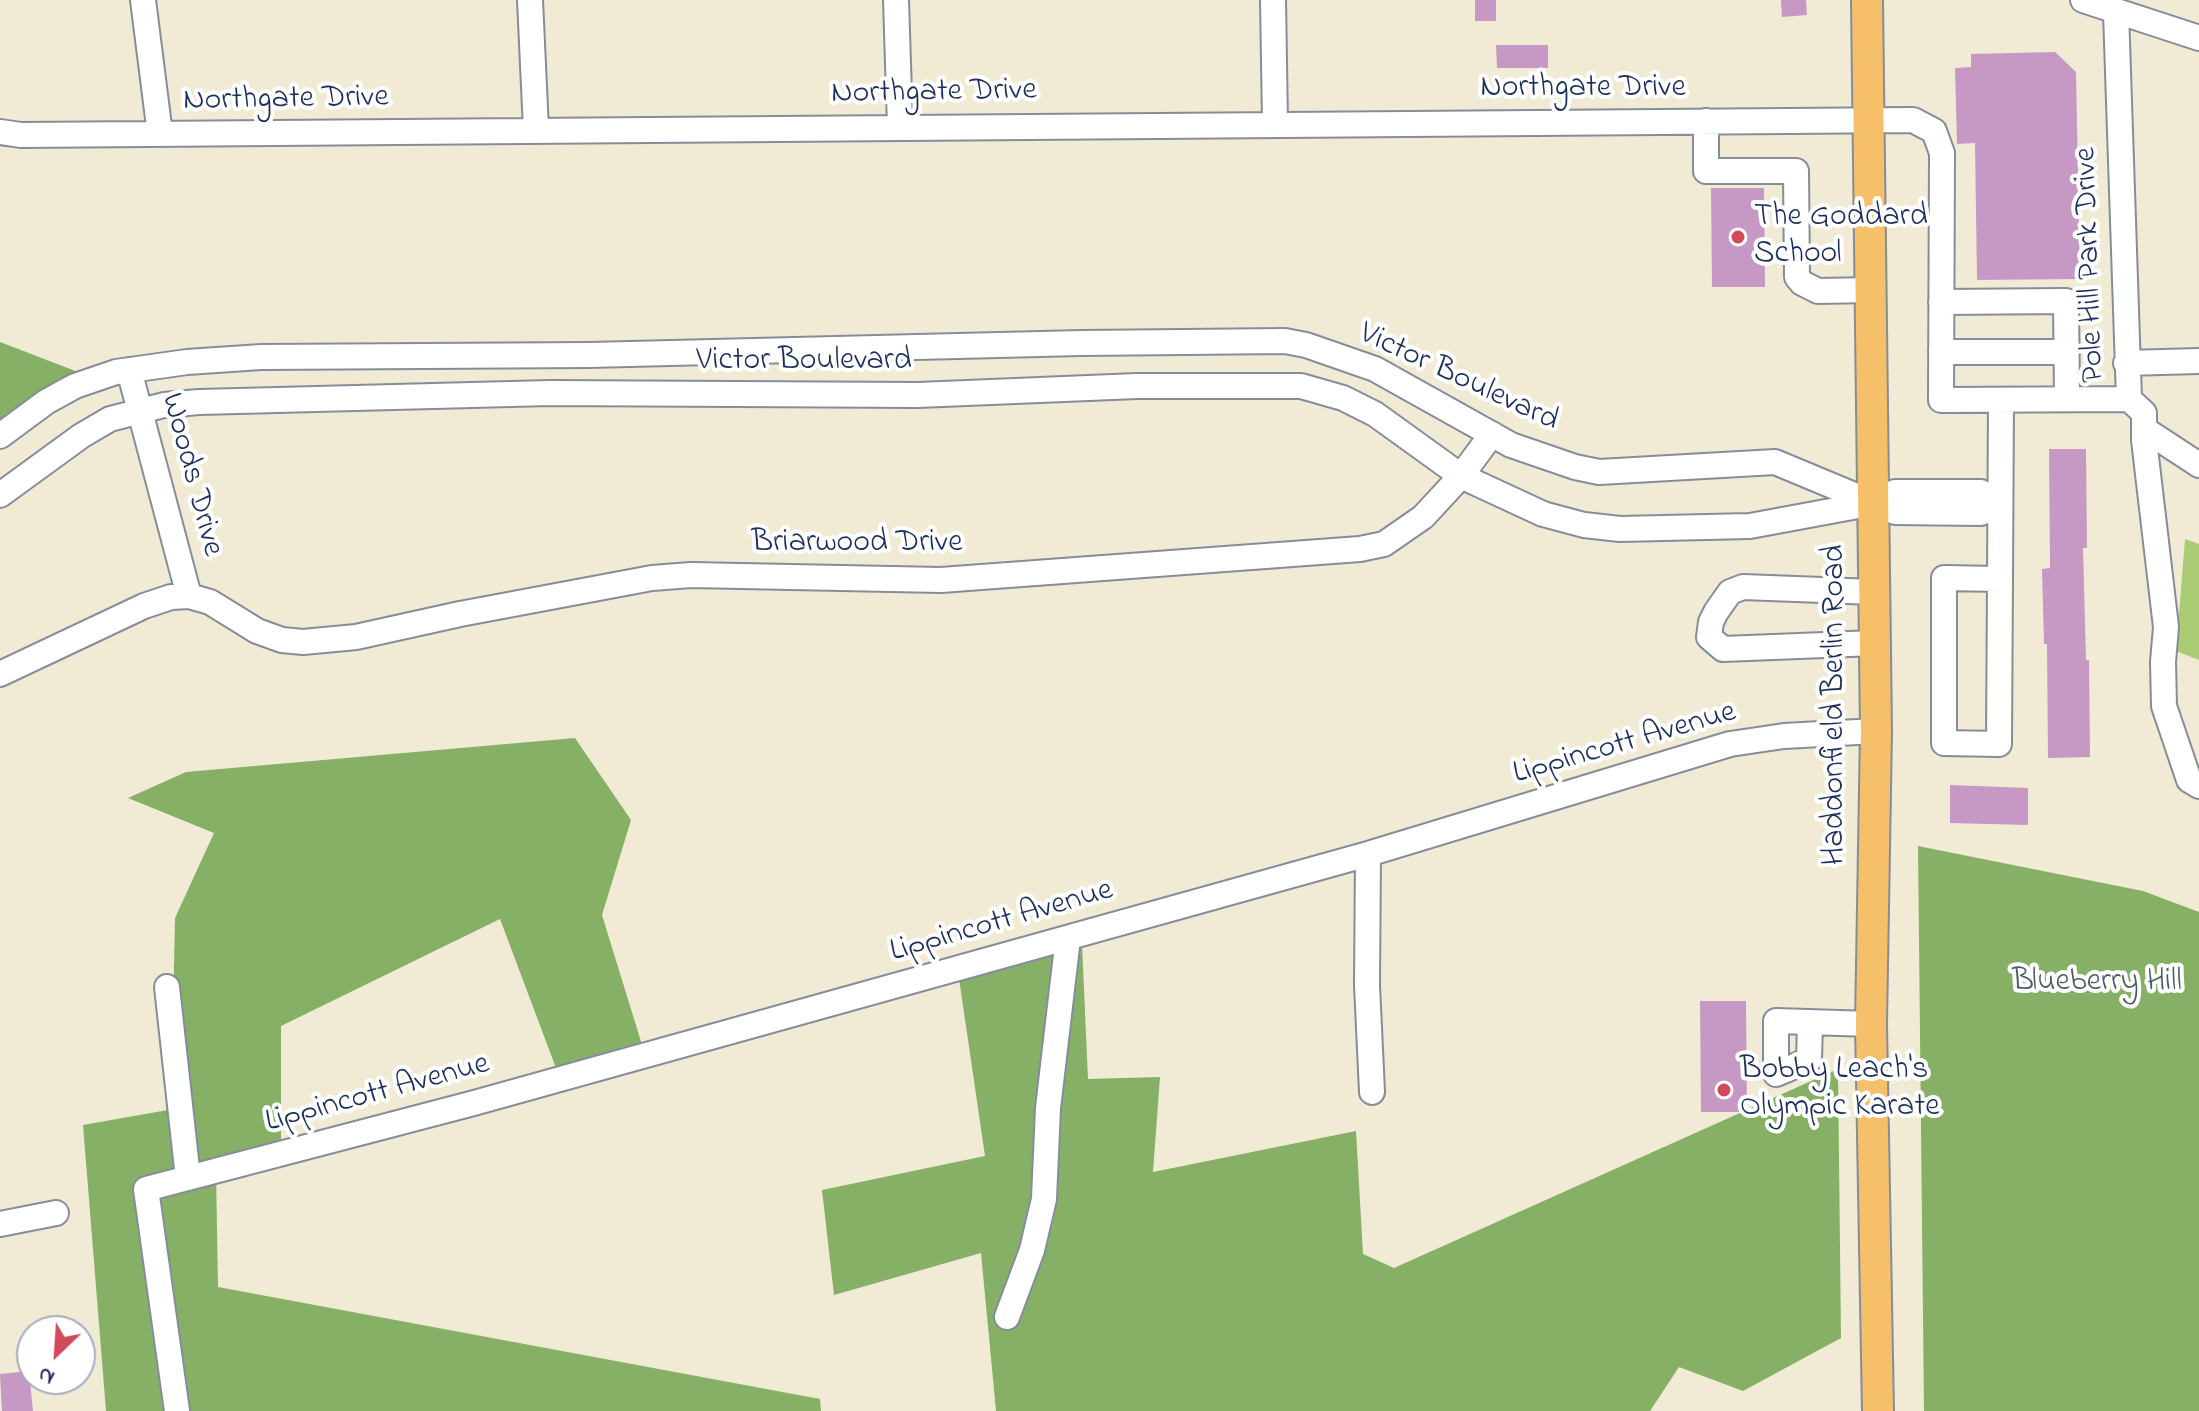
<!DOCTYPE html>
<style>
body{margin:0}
#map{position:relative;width:2199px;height:1411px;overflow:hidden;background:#f1ebd5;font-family:"Indie Flower",sans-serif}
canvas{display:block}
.north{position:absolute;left:16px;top:1315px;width:80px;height:80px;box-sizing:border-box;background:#fff;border:2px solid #a4acbf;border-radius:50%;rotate:205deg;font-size:22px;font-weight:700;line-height:32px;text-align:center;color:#1b2f5e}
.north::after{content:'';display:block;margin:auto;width:28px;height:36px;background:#d1495b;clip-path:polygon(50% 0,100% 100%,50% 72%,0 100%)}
</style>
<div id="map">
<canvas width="2199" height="1411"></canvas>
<div class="north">N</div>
</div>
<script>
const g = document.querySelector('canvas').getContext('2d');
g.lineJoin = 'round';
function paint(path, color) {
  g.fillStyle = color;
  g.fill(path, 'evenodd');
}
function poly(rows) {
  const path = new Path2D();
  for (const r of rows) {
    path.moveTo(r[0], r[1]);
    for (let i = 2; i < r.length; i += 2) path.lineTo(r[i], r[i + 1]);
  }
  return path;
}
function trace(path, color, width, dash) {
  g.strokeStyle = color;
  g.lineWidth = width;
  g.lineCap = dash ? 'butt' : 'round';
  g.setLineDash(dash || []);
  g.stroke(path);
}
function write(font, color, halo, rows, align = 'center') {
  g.font = font + ' "Indie Flower",sans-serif';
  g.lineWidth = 8;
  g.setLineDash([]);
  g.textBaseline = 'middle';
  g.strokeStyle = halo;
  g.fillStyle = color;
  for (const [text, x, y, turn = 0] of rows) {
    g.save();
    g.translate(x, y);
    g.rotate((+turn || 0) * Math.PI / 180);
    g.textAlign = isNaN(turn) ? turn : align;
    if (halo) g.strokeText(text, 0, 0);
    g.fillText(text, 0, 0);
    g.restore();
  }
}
paint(poly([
 [2185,539,2199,544,2199,660,2176,651]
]), '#a9cc75');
paint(poly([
 [0,342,86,375,0,425],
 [575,738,631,820,602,915,643,1048,559,1076,500,919,281,1026,281,1158,216,1171,218,1287,820,1399,821,1411,106,1411,83,1125,179,1108,173,1015,175,918,214,833,128,798,186,772],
 [1918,846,2143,891,2199,912,2199,1411,1924,1411],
 [1081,922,1088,1079,1160,1077,1153,1172,1356,1131,1363,1254,1394,1268,1838,1069,1841,1338,1743,1391,1679,1367,1650,1411,996,1411,981,1253,834,1295,822,1190,985,1156,956,958]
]), '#86b066');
paint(poly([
 [1475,0,1496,0,1496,21,1475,21],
 [1781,0,1806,0,1807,15,1782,17],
 [1496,45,1548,45,1548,68,1497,68],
 [2055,52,2076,72,2080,279,1977,280,1975,143,1957,144,1955,68,1971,67,1971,54],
 [1711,188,1764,188,1765,287,1712,287],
 [2049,449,2086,449,2087,548,2083,548,2086,660,2089,660,2090,757,2048,758,2047,644,2044,644,2042,569,2050,568],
 [1950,785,2028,788,2028,825,1950,823],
 [1700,1001,1746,1001,1747,1112,1701,1112],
 [29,1371,33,1411,2,1411,0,1374]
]), '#c599c3');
const minor = poly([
 [143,0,160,134],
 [530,0,536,130],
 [896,0,900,126],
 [1273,0,1275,123],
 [2083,0,2199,38],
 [2116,12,2129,399,2144,413,2144,440,2166,627,2163,662,2164,706,2189,780,2199,786],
 [1706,121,1706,171,1796,171,1797,277,1802,283,1818,291,1872,290],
 [0,132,21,135,1913,120,1934,131,1942,153,1941,400,2129,399],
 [1941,302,2066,301,2067,399],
 [1941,352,2067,352],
 [2126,363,2199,361],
 [129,370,189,596],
 [2144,429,2199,465],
 [0,436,46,402,75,386,116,372,187,362,261,357,589,355,1081,343,1285,341,1306,345,1375,369,1511,445,1575,467,1599,472,1775,462,1895,512,1981,513,2000,504],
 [0,495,81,436,110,419,164,405,199,402,550,393,918,395,1137,386,1301,386,1343,398,1375,414,1461,476,1543,514,1584,525,1620,529,1750,526,1874,503,1895,492,1981,492,2000,504],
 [2000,579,1999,744,1944,743,1944,578,2000,579,2001,400],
 [1874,592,1743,587,1730,592,1716,612,1711,622,1709,637,1723,649,1875,643],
 [0,674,144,606,171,597,189,596,210,602,257,631,282,640,303,642,356,637,460,614,652,578,691,575,941,580,1360,549,1384,544,1423,517,1461,476,1492,434],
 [1368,854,1367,985,1372,1092],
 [167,987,188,1178],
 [1810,1022,1809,1060,1776,1074,1776,1021,1871,1024],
 [0,1224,56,1213],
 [1007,1317,1032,1250,1044,1199,1048,1108,1068,938],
 [177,1411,146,1189,474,1103,1368,854,1730,744,1784,736,1876,731]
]);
const major = poly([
 [1867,0,1876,731,1871,1024,1878,1411]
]);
trace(minor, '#868d9a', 28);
trace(major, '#868d9a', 34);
trace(minor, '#fff', 24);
trace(major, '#f6c06b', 30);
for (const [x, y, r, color] of [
 [1738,237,8,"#d1495b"],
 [1724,1090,8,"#d1495b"]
]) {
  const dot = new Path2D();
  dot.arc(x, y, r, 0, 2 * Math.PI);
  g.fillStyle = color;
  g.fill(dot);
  trace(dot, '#fff', 3);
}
write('32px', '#1b2f5e', '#fff', [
 ["Northgate Drive",1583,90],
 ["Northgate Drive",934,94,-1],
 ["Northgate Drive",286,101,-1],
 ["Pole Hill Park Drive",2092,265,-92],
 ["Victor Boulevard",804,363],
 ["Victor Boulevard",1458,379,25],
 ["Woods Drive",190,475,75],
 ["Briarwood Drive",857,545],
 ["Haddonfield Berlin Road",1837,705,-90],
 ["Lippincott Avenue",1625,745,-16],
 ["Lippincott Avenue",1002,923,-16],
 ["Lippincott Avenue",378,1095,-15]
]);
write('32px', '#1b2f5e', '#fff', [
 ["The Goddard",1754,219],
 ["School",1754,256],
 ["Bobby Leach's",1740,1072],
 ["Olympic Karate",1740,1109]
], 'left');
write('32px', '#465e65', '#fff', [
 ["Blueberry Hill",2097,984]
]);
</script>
